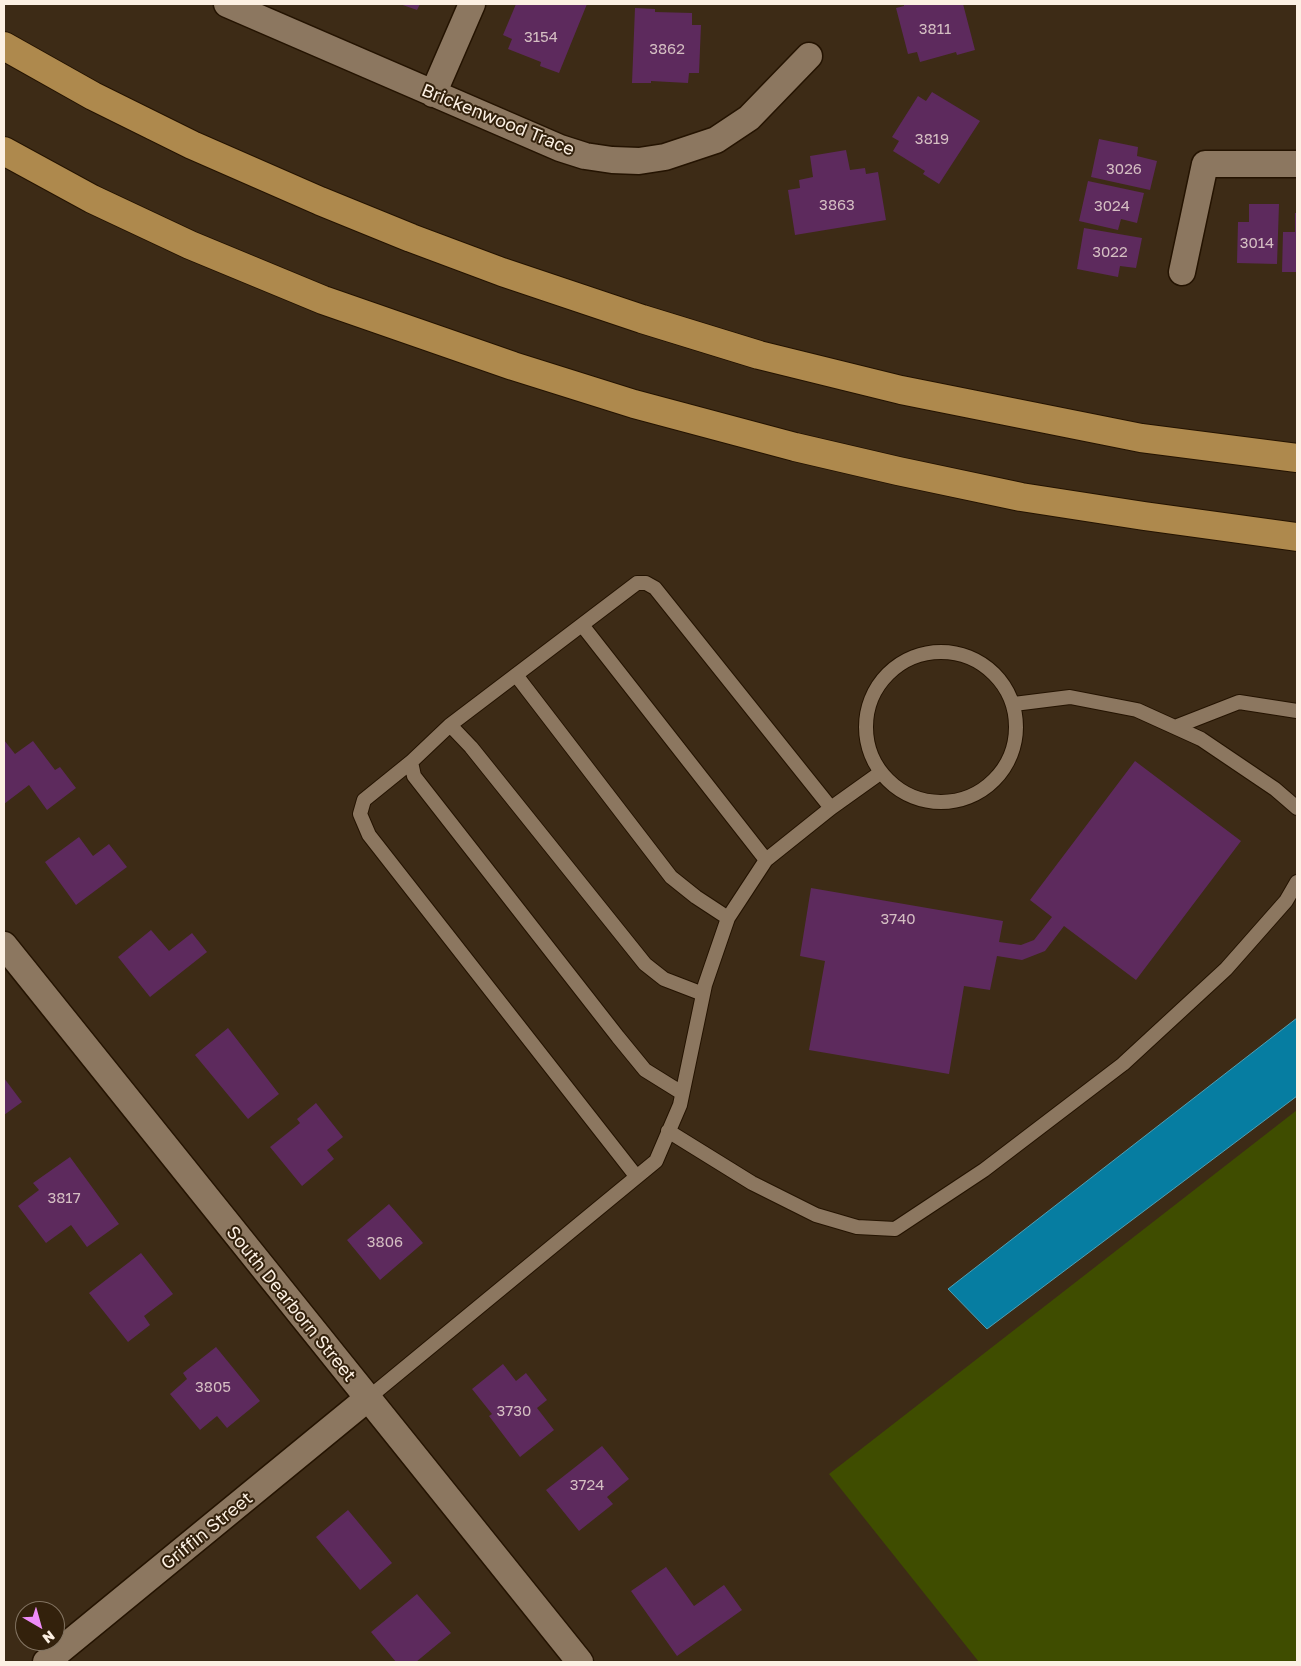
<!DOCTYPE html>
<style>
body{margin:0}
#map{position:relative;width:1301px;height:1666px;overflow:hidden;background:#3d2b16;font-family:"Golos Text",sans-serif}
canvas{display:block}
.frame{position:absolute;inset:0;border:5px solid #fcf0e3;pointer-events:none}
.north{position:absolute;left:15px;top:1601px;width:50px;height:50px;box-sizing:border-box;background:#33210c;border:1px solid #837462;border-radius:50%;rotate:142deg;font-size:14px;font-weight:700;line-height:20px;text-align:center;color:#fcf0e3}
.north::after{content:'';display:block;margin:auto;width:18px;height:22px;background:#ee8bf8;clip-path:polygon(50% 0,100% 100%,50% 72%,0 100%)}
</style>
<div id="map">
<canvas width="1301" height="1666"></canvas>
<div class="frame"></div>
<div class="north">N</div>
</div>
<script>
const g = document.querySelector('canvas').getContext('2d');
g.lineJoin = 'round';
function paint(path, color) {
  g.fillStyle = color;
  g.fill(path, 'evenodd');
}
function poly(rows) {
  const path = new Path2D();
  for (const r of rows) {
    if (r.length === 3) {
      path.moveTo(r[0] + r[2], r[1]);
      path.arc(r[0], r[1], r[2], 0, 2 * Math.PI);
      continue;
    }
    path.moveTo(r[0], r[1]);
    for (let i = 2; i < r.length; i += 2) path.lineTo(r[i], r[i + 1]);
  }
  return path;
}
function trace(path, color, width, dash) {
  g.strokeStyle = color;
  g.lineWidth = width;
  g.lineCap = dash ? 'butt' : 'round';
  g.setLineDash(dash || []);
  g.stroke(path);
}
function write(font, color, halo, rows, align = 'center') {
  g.font = font + ' "Golos Text",sans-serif';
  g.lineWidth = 4;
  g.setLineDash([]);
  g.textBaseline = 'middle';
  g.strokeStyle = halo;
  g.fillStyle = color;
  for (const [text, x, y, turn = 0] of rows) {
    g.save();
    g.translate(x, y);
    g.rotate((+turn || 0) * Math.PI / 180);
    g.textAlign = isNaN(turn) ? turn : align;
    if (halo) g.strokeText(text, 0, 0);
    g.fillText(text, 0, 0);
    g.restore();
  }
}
paint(poly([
 [1297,1110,1297,1662,979,1662,829,1474]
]), '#3f4d00');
const water = poly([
 [1297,1018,1297,1096,987,1329,948,1289,1297,1018]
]);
paint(water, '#067da1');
trace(water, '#50a0b5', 1);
paint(poly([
 [400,4,420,4,417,10],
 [516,4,587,4,559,73,540,66,541,62,508,49,512,39,503,35],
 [904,4,963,4,975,50,957,55,956,52,920,62,917,52,908,54,896,8,904,6],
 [635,8,655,9,655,12,692,13,692,25,701,25,699,73,689,73,688,83,651,81,651,83,632,83],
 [932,92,980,121,939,184,923,174,925,171,893,151,899,141,892,137,918,96,926,101],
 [1099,139,1138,147,1137,156,1157,161,1150,190,1091,177],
 [846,150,850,170,865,168,866,174,878,172,886,220,795,235,788,190,800,188,799,180,813,177,810,156],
 [1088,181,1144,193,1137,223,1121,219,1118,230,1079,221],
 [1249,204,1279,204,1277,264,1237,263,1238,222,1249,222],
 [1295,213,1297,213,1297,272,1282,272,1283,232,1295,232],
 [1084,228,1142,238,1136,268,1120,266,1118,277,1077,269],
 [4,740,15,754,33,741,55,770,60,767,76,788,47,810,29,785,4,804],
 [1135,761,1241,841,1136,980,1064,926,1045,951,1022,960,997,956,990,990,964,986,949,1074,809,1050,825,961,800,956,811,888,1003,921,999,942,1021,945,1034,940,1052,917,1030,900],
 [79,837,93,856,109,844,127,867,76,905,45,862],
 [151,930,169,951,192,933,207,952,150,997,118,957],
 [228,1028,279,1094,248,1119,195,1055],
 [4,1078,22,1102,4,1115],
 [316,1103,343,1137,327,1150,334,1159,302,1186,270,1147,300,1123,297,1119],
 [70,1157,119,1224,87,1247,71,1225,46,1243,18,1206,39,1190,33,1183],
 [389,1204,423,1243,380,1280,347,1240],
 [141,1253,173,1294,144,1316,150,1325,128,1342,89,1293],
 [216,1347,260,1401,227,1428,217,1416,200,1430,170,1394,187,1379,183,1373],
 [503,1364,516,1381,526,1373,547,1400,537,1408,554,1430,520,1457,489,1416,492,1414,472,1389],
 [602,1446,629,1479,607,1497,613,1504,579,1531,546,1490],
 [348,1510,392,1563,360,1590,316,1537],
 [666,1567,694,1606,724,1585,742,1610,677,1656,631,1591],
 [417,1594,451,1633,416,1662,396,1662,371,1632]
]), '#5d2a5d');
const lane = poly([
 [582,625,766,860],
 [941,727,75],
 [516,675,671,877,696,897,728,918],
 [1014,704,1070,697,1137,710,1201,739,1275,789,1297,808],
 [450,725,471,747,645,964,664,979,703,994],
 [1175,727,1239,702,1297,711],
 [411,762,364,800,360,814,369,835,636,1176],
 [682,1093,645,1070,618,1037,414,776,411,762,450,725,637,583,646,583,655,588,831,808],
 [668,1131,752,1183,816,1215,857,1227,895,1229,984,1170,1123,1064,1226,969,1286,901,1297,882],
 [367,1399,656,1161,680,1105,705,985,728,918,766,860,831,808,880,773]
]);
const street = poly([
 [227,4,560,148,585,156,612,160,639,161,665,157,716,140,749,118,809,56],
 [433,94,472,4],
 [1182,272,1205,164,1297,164],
 [4,945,580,1662],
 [46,1662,367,1399]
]);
const highway = poly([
 [4,46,93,96,192,145,320,201,411,238,502,272,642,319,759,355,901,390,1141,438,1297,458],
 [4,151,92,199,190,245,323,300,513,366,634,404,795,447,898,471,1021,497,1144,516,1297,537]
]);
trace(lane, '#241301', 16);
trace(street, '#241301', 29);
trace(highway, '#241301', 30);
trace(lane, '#8c7760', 14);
trace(street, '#8c7760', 26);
trace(highway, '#ae894d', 28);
write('15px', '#d4bec2', null, [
 ["3811",935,29],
 ["3154",541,37],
 ["3862",667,49],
 ["3819",932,139],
 ["3026",1124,169],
 ["3863",837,205],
 ["3024",1112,206],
 ["3014",1257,243],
 ["3022",1110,252],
 ["3740",898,919],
 ["3817",64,1198],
 ["3806",385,1242],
 ["3805",213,1387],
 ["3730",514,1411],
 ["3724",587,1485]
]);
write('18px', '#fcf0e3', '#33210c', [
 ["Brickenwood Trace",498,120,22],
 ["South Dearborn Street",291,1304,51],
 ["Griffin Street",207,1531,-39]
]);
</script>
